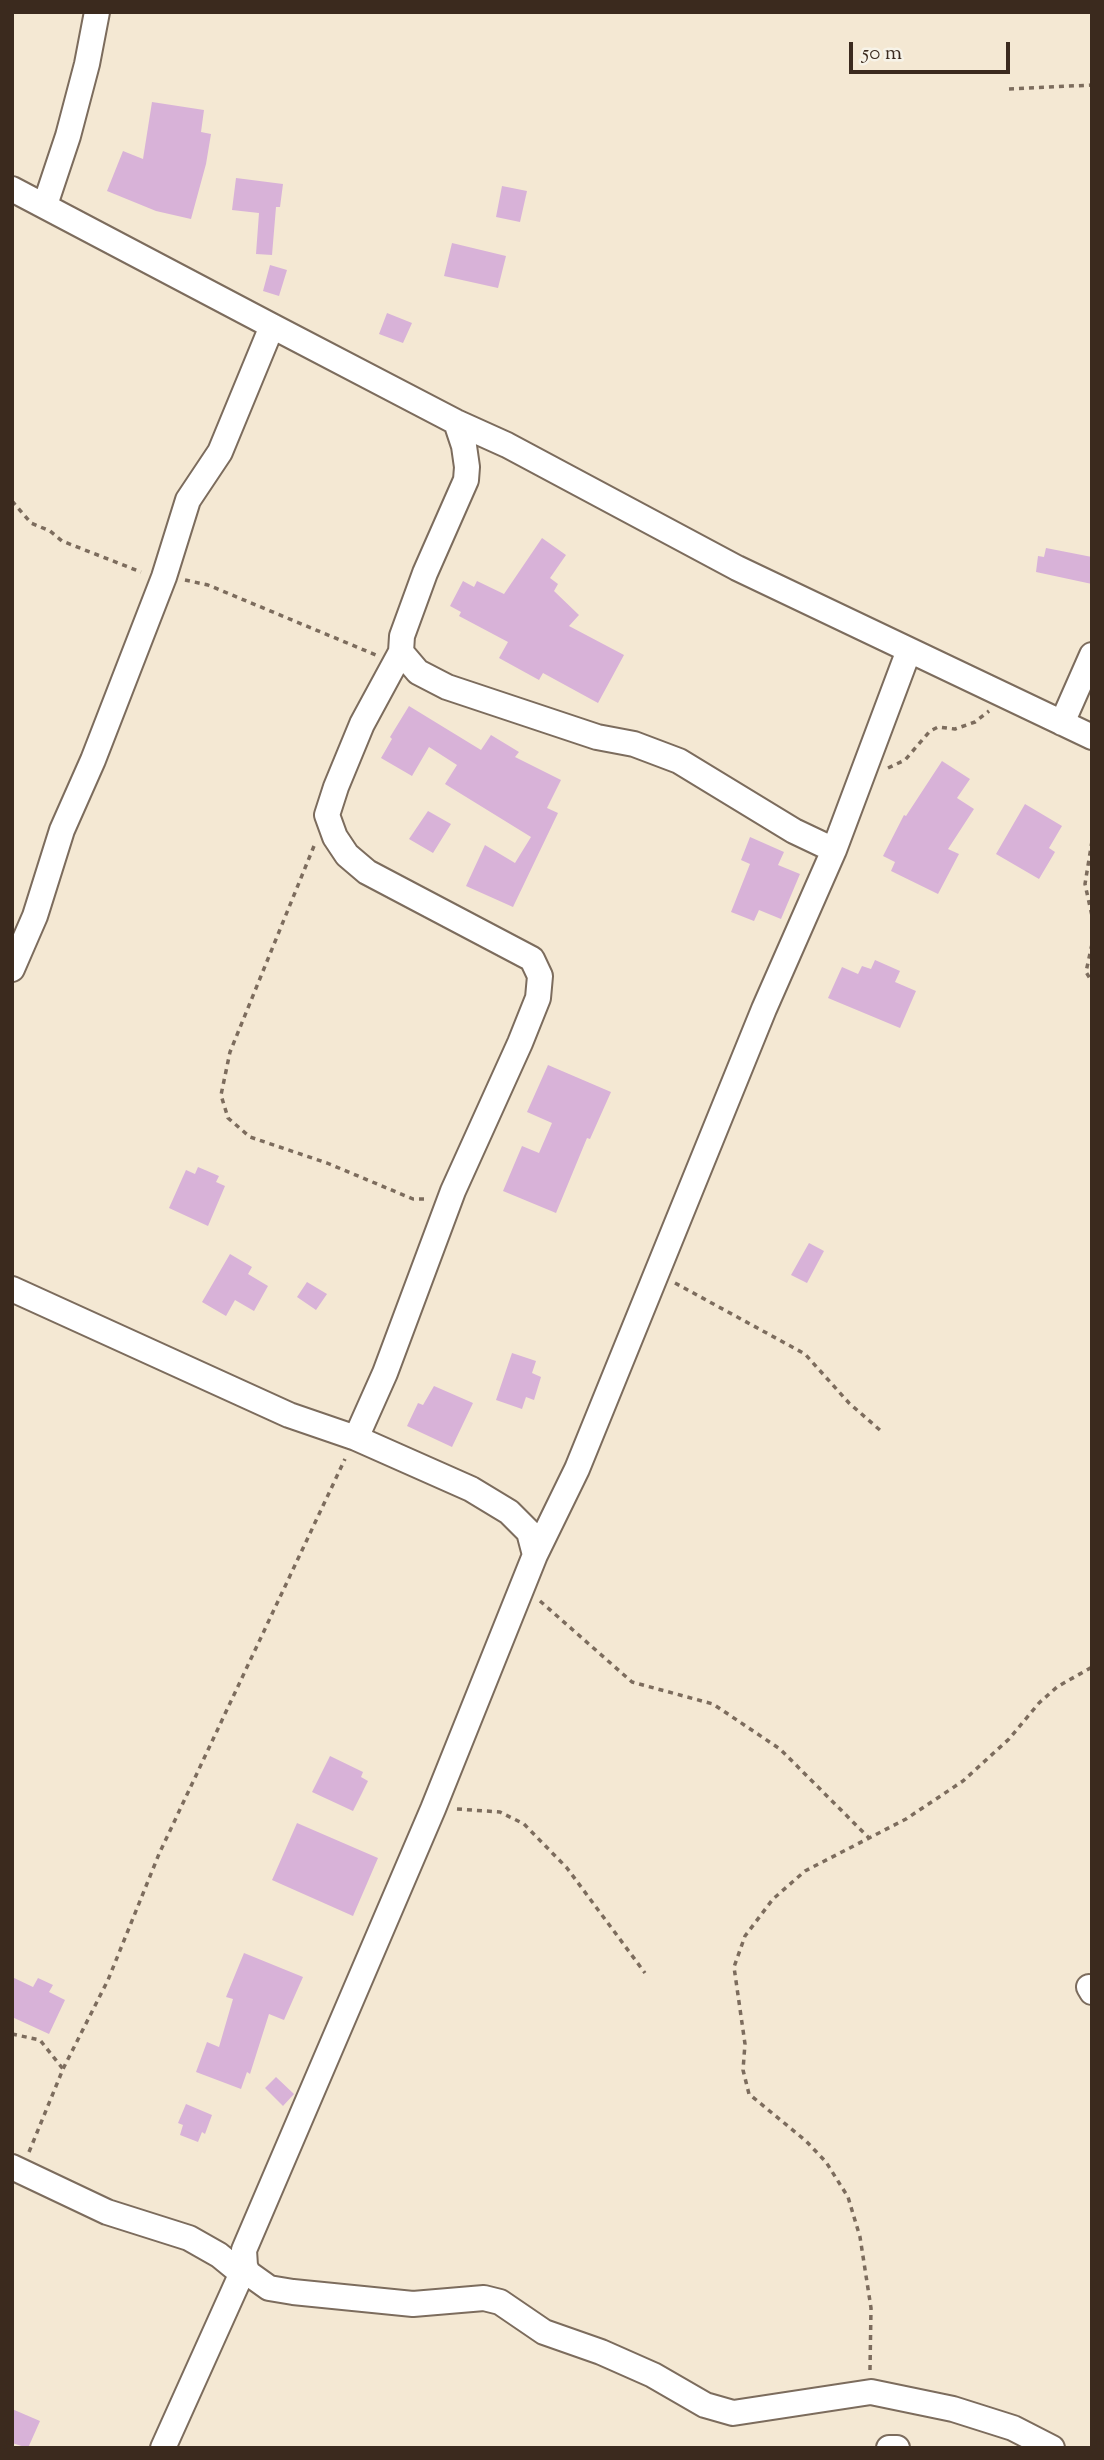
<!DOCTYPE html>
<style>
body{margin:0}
#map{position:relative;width:1104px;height:2460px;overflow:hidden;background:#f4e8d3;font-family:"Sorts Mill Goudy",serif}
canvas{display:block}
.frame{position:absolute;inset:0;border:14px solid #3b2a1e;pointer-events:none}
.scale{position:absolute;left:849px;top:42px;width:161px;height:32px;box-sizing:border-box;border:4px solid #3b2a1e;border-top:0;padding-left:9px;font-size:21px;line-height:24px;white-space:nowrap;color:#3b2a1e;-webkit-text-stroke:5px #f7f3e8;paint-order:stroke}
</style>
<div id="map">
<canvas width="1104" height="2460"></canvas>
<div class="frame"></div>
<div class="scale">50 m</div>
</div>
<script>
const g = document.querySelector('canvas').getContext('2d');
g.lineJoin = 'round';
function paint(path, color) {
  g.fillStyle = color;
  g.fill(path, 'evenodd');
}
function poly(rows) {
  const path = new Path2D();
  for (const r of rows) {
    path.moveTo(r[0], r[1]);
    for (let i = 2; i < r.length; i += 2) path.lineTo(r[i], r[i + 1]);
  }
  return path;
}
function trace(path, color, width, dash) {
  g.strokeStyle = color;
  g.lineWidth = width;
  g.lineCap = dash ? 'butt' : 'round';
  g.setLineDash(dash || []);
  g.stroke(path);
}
paint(poly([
 [152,102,204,110,201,132,211,134,206,164,191,219,156,211,107,191,123,151,143,159],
 [236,178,283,184,280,207,276,207,272,255,256,254,259,213,232,210],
 [502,186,527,191,520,222,496,217],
 [452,243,506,256,498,288,444,276],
 [270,265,287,270,279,296,263,291],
 [387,313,412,323,403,343,379,334],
 [542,538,566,555,550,578,558,584,554,591,579,615,569,626,624,655,598,703,543,673,539,680,499,658,508,642,459,616,461,612,450,606,463,581,474,587,477,581,504,594],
 [1046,548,1092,557,1092,584,1036,572,1038,556,1044,557],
 [409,706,481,750,491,735,519,752,515,757,561,780,547,808,558,813,513,907,466,886,485,845,515,863,531,837,445,784,457,765,429,747,412,776,381,758,392,739,390,737],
 [942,761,970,779,957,798,974,809,948,849,959,854,938,894,891,871,895,862,883,856,904,815,906,816],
 [1025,804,1062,826,1049,848,1055,852,1039,879,996,854],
 [428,811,451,824,433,853,409,839],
 [750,837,784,852,778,865,800,874,781,919,759,910,754,921,731,912,750,864,741,860],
 [875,960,900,971,895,982,916,991,900,1028,828,998,842,967,858,974,862,966,871,969],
 [548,1065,611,1092,590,1139,587,1138,556,1213,503,1191,522,1146,539,1153,552,1123,527,1112],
 [198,1167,219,1176,216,1182,225,1186,208,1226,169,1208,186,1170,195,1174],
 [809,1243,824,1251,807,1283,791,1275],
 [230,1254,252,1267,248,1274,268,1286,254,1311,235,1300,226,1316,202,1302],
 [307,1282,327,1294,316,1310,297,1297],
 [512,1353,536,1361,532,1373,541,1377,534,1400,526,1397,522,1409,496,1400],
 [434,1386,473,1403,452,1447,407,1426,418,1403,423,1405],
 [330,1756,363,1772,361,1777,368,1781,353,1811,312,1792],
 [297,1823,378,1858,353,1916,272,1880],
 [244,1953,303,1977,284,2020,269,2014,250,2074,247,2072,241,2089,196,2072,207,2042,219,2047,233,1999,226,1997],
 [12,1977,33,1987,38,1978,53,1985,49,1992,65,2000,49,2034,12,2017],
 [276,2077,294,2094,283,2106,265,2088],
 [186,2104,212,2115,205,2134,202,2132,198,2142,180,2135,183,2125,178,2123],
 [12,2409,40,2421,28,2448,12,2443]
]), '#d8b2d8');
const minor = poly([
 [12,189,272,326,456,422,507,445,737,568,1092,737],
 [45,205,68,136,87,64,97,12],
 [456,422,464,446,467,467,466,480,425,573,402,636,401,652,418,672,447,687,597,737,634,744,679,761,794,831,834,850],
 [1062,723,1092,655],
 [12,969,35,916,62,830,93,760,164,577,188,500,220,452,272,326],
 [12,1289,289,1415,356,1438,471,1489,509,1512,529,1532,535,1555,433,1809,244,2250,245,2266,248,2273,269,2288,293,2292,413,2304,484,2298,500,2302,544,2332,601,2352,653,2375,705,2405,733,2413,871,2392,953,2409,1013,2428,1052,2448],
 [356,1438,385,1373,453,1191,520,1043,538,998,540,976,532,959,367,872,347,855,335,837,327,815,336,787,362,724,401,652],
 [535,1555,577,1469,764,1009,834,850,909,650],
 [1089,1987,1092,1992],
 [12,2167,107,2212,189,2238,219,2255,241,2273],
 [163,2448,245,2266],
 [889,2448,897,2448]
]);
trace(minor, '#7c6c5d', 28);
trace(poly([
 [1009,89,1092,85],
 [12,501,31,523,50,531,62,541,141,572],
 [185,580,208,585,376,655],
 [888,768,905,760,930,731,938,727,955,729,975,722,989,711],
 [1092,841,1085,884,1092,916],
 [314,846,230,1052,221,1095,228,1118,250,1137,327,1163,413,1199,426,1199],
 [1092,944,1086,972,1092,982],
 [675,1283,805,1354,849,1403,881,1431],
 [540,1601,632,1682,713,1704,780,1749,868,1837],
 [457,1809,500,1812,524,1824,567,1868,645,1973],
 [12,2034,40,2040,63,2069],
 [29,2152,63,2069,108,1980,159,1854,345,1459],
 [870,2370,871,2308,860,2237,848,2197,826,2162,806,2141,749,2094,743,2070,745,2044,734,1967,745,1936,773,1899,805,1871,906,1819,963,1781,1009,1739,1039,1703,1057,1687,1092,1667]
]), '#7c6c5d', 3.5, [5, 5]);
trace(minor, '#fff', 24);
</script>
